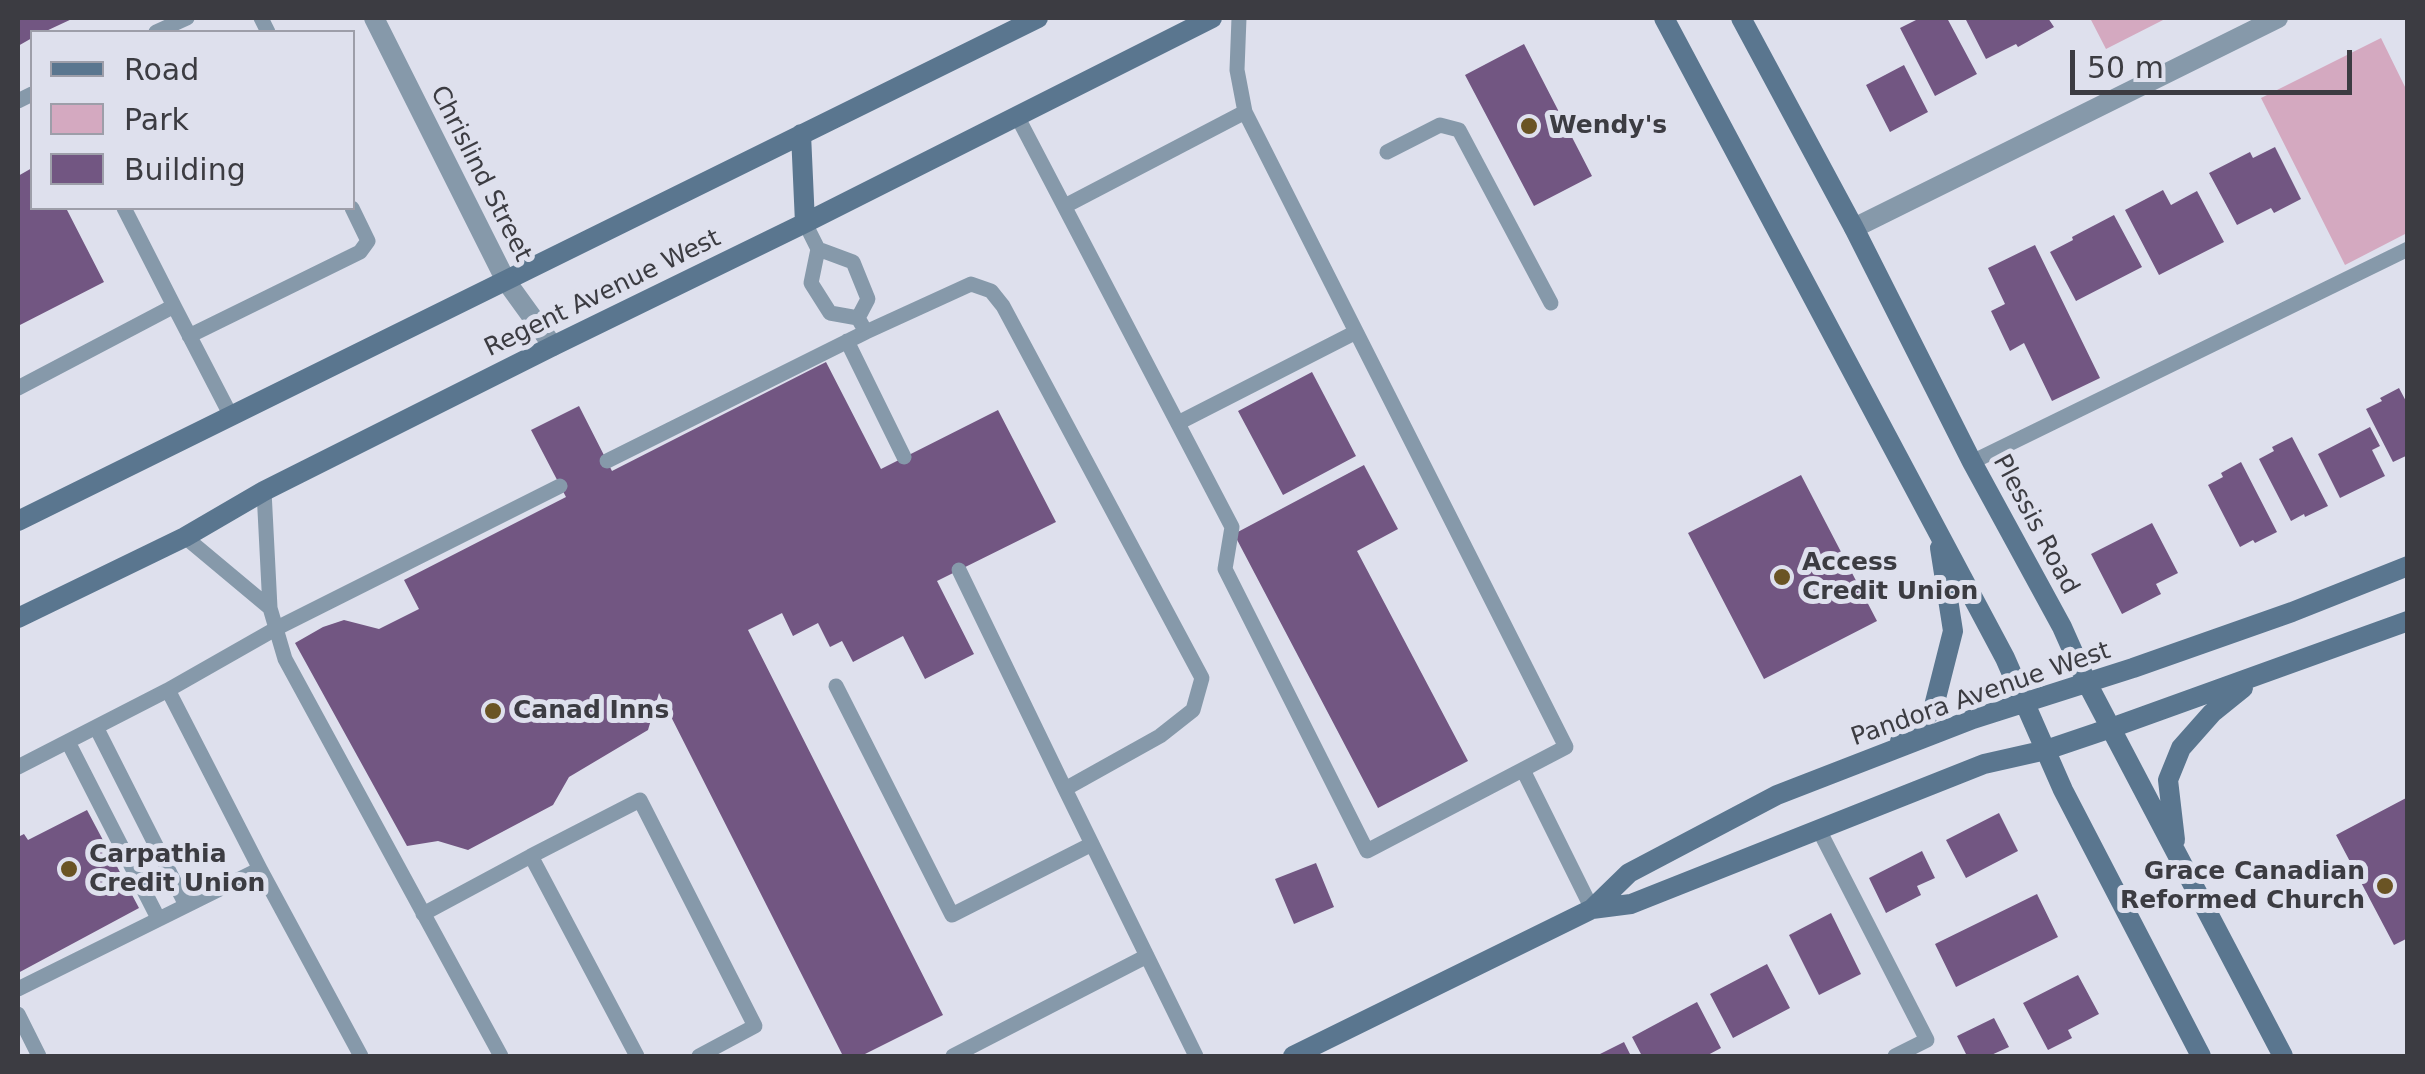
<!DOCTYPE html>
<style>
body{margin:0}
#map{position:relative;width:2425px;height:1074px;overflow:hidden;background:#dee0ed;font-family:"DejaVu Sans",sans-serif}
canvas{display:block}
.frame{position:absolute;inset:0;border:20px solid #3c3c42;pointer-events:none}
.legend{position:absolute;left:30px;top:30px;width:325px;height:180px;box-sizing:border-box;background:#dee0ed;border:2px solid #9d9ea9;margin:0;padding:12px 18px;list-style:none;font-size:30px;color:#3c3c42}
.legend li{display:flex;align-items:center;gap:20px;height:50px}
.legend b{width:50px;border:2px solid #9d9ea9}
.scale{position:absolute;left:2070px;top:50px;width:282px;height:45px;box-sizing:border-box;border:5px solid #3c3c42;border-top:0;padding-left:12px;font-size:30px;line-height:35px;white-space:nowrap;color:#3c3c42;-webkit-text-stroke:8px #dee0ed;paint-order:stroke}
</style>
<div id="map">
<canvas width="2425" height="1074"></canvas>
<div class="frame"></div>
<ul class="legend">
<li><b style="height:12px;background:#5a768f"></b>Road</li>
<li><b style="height:28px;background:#d4a9c0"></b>Park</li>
<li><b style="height:28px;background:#725682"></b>Building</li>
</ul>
<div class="scale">50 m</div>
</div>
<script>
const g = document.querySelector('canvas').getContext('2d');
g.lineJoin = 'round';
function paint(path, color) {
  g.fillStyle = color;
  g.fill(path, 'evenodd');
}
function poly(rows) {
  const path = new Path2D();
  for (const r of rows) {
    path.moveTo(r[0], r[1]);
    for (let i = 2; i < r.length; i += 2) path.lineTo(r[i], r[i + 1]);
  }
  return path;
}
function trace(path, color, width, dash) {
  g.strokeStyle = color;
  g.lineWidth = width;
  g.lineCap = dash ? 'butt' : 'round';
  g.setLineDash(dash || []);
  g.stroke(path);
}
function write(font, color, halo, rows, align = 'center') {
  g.font = font + ' "DejaVu Sans",sans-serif';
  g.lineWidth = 10;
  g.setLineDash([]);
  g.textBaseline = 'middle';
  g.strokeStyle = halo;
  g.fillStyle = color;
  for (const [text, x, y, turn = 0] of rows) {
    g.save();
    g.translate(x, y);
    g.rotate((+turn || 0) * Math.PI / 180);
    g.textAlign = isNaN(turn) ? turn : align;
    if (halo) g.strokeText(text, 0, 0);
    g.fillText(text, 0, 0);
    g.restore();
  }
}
paint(poly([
 [2090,18,2167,18,2106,49],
 [2381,38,2407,91,2407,233,2345,265,2261,98]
]), '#d4a9c0');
paint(poly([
 [18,18,74,18,44,32,32,32,32,38,18,46],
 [1920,18,1947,18,1977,74,1935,96,1900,28],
 [1965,18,2048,18,2054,27,2018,47,2016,44,1986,59],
 [1524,44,1592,176,1534,206,1465,75],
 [1904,65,1928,112,1890,132,1866,85],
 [2275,147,2301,199,2274,213,2271,208,2237,225,2209,173,2250,152,2253,158],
 [32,168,32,208,66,208,104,282,18,326,18,176],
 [2163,190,2171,205,2197,191,2224,242,2159,275,2125,210],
 [2114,215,2142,267,2076,301,2050,252,2073,240,2072,237],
 [2035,245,2100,378,2052,401,2024,343,2010,351,1991,311,2005,304,1988,268],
 [826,362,881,469,998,410,1056,522,937,581,974,654,925,679,903,636,853,662,842,641,830,647,818,623,793,636,782,613,748,630,943,1015,861,1056,843,1056,659,693,648,730,569,777,553,805,468,850,438,841,407,846,295,643,323,627,344,620,379,629,419,609,404,580,566,497,531,430,579,406,612,471],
 [1312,372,1356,456,1283,495,1238,411],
 [2399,388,2408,405,2408,455,2393,462,2366,409,2382,401,2380,398],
 [2370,427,2380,446,2372,450,2385,476,2340,498,2318,454],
 [2292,437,2328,506,2305,517,2304,514,2291,521,2259,459,2274,451,2272,447],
 [2241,462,2277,532,2255,543,2253,540,2240,547,2208,485,2223,477,2221,473],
 [1364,465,1398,529,1357,551,1468,761,1378,808,1234,534],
 [1801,475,1877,621,1764,679,1688,533],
 [2152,523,2178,573,2156,584,2161,594,2122,614,2091,554],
 [2408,797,2408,938,2394,945,2336,835],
 [87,810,139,908,18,973,18,837,24,834,28,840],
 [1999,813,2018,851,1966,878,1946,840],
 [1922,851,1935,878,1917,886,1921,895,1886,913,1869,878],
 [1316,863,1334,907,1294,924,1275,879],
 [2037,894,2058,937,1956,987,1935,944],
 [1831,913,1861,974,1819,995,1789,935],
 [1767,964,1790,1008,1733,1038,1710,994],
 [2078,975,2099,1014,2068,1030,2072,1038,2048,1050,2023,1003],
 [1697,1002,1721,1048,1706,1056,1642,1056,1632,1037],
 [1994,1018,2009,1047,1989,1056,1967,1056,1957,1036],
 [1624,1042,1631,1056,1596,1056]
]), '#725682');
trace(poly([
 [261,18,268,32],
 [156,32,187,18],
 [18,101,32,94],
 [1017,116,1232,527,1225,569,1367,851,1566,747,1245,112,1237,70,1239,18],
 [1387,152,1440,125,1459,130,1551,303],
 [1065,206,1245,112],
 [805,223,818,249,811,283,830,313,858,318,866,332],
 [818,249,853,262,868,299,858,318],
 [174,306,231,416],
 [189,336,360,252,368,241,352,208],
 [847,341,904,457],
 [18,388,174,306,124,208],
 [1178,423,1356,332],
 [607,461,866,332,971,284,991,291,1003,306,1202,678,1193,710,1160,736,1065,789,1196,1056],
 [1972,462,2408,249],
 [264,491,270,608,285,659,501,1056],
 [185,537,270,608],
 [959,570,1065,789],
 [836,686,952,915,1092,844],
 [168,690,260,869,361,1056],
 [96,727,186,905],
 [68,742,158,918],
 [18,767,168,690,277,628,560,486],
 [1523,770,1592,909],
 [1819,830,1927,1040,1895,1056],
 [423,914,531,856],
 [18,989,260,869],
 [18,1014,39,1056],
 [637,1056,531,856,640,800,755,1026,699,1056],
 [953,1056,1147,956]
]), '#8699aa', 15);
trace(poly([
 [374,18,506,281,553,346],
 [1854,228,2278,18]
]), '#8699aa', 20);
trace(poly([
 [1664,18,2005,658,2063,790,2201,1056],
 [1741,18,1854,228,1972,462,2062,627,2086,681,2283,1056],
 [801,134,805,223],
 [18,521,1038,18],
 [18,618,185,537,264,491,553,346,805,223,1212,18],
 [1900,741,1933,710,1953,631,1940,548],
 [2175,840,2168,780,2181,748,2212,713,2243,688],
 [1592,909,1631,904,1984,764,2046,750,2111,728,2408,621],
 [1293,1056,1592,909,1629,873,1777,795,1973,719,2133,668,2292,612,2408,566]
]), '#5a768f', 20);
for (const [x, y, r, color] of [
 [1529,126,10,"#6a5424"],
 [1782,577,10,"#6a5424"],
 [493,711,10,"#6a5424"],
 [69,869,10,"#6a5424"],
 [2385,886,10,"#6a5424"]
]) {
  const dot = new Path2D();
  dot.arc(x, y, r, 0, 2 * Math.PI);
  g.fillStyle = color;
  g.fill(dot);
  trace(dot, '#dee0ed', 4);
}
write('bold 25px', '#3c3c42', '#dee0ed', [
 ["Wendy's",1549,126],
 ["Access",1802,563],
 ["Credit Union",1802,592],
 ["Canad Inns",513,711],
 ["Carpathia",89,855],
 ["Credit Union",89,884],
 ["Grace Canadian",2365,872,"right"],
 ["Reformed Church",2365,901,"right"]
], 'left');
write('25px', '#3c3c42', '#dee0ed', [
 ["Chrislind Street",480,174,63],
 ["Regent Avenue West",603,294,-26],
 ["Plessis Road",2035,525,62],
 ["Pandora Avenue West",1981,695,-19]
]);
</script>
